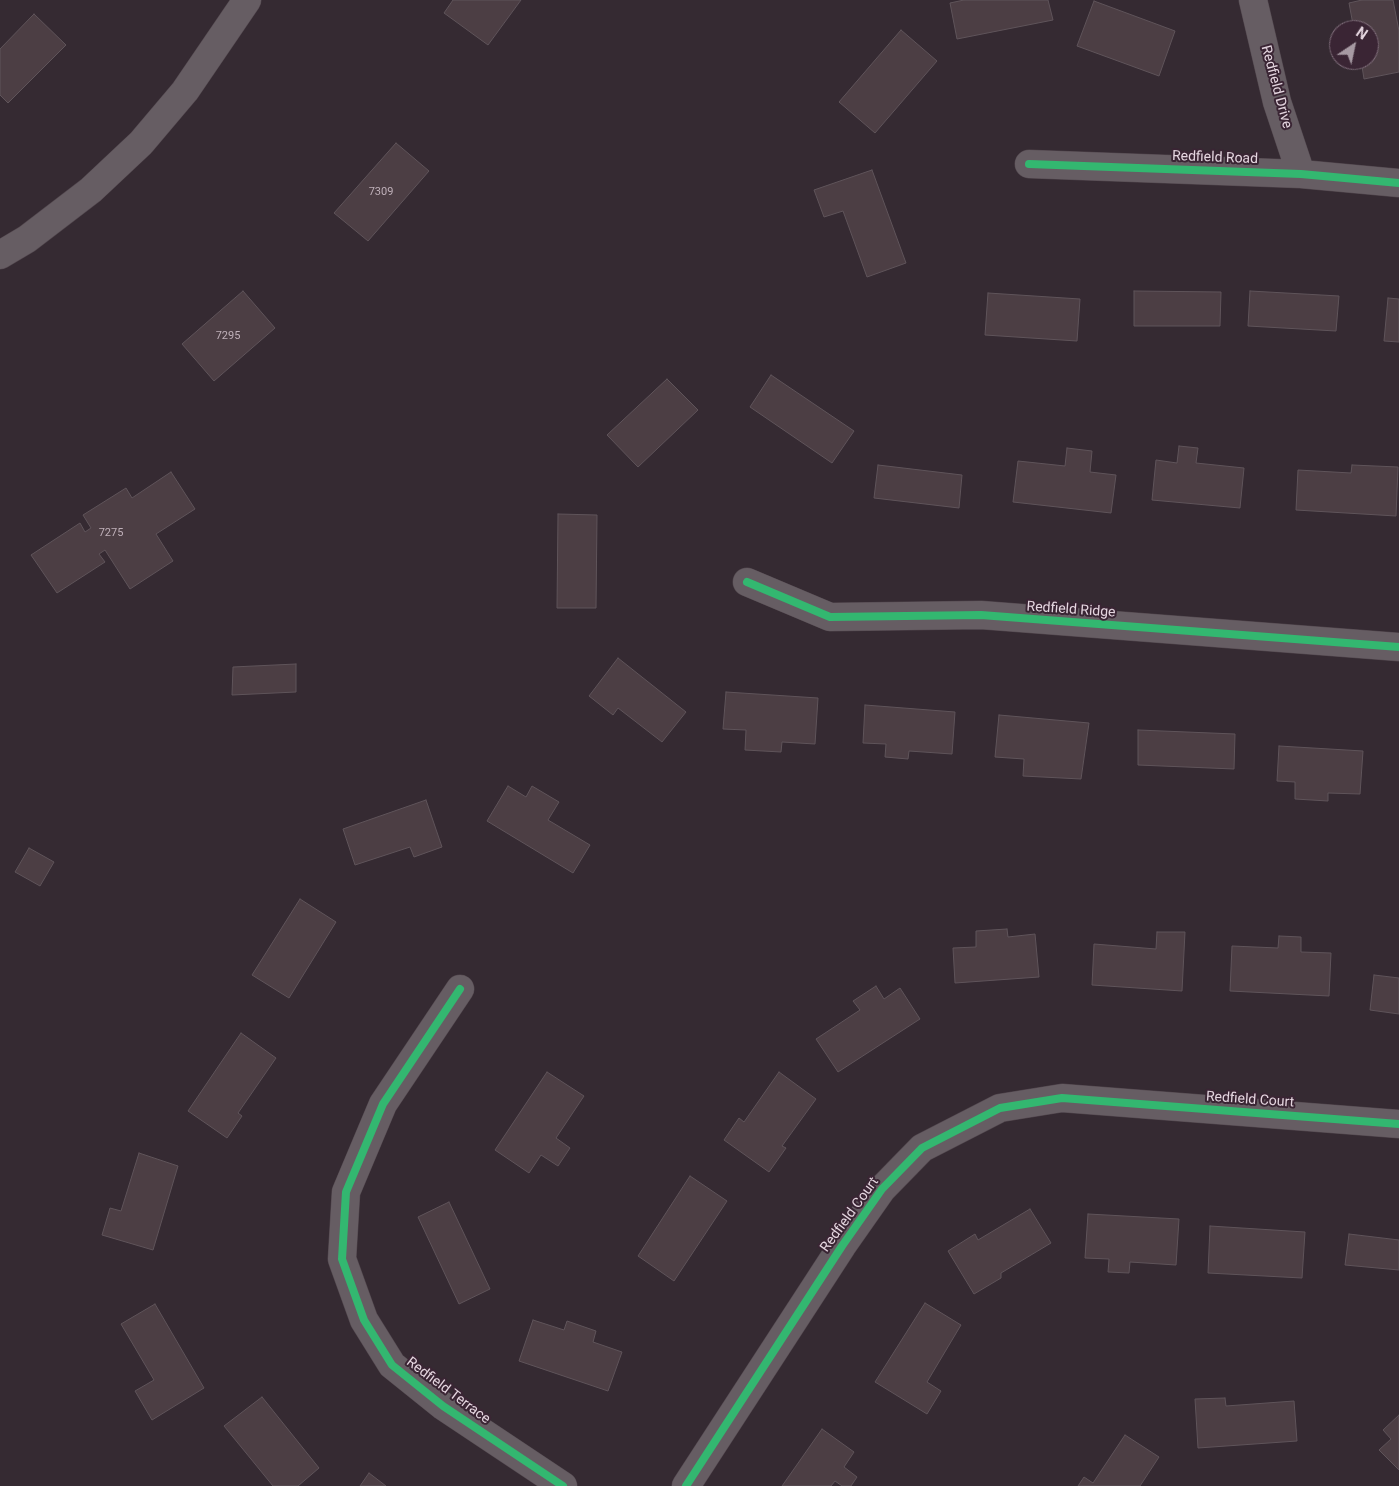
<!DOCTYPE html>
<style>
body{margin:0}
#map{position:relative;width:1399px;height:1486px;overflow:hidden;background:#352a32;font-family:Roboto,sans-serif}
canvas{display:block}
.north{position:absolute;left:1329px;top:20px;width:50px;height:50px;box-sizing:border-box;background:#3a2534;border:1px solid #7e6c79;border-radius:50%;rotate:34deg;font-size:14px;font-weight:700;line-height:20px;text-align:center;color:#e5d6e0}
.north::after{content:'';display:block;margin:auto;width:18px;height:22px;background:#a79aa3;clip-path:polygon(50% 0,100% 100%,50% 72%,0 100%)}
</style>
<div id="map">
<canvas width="1399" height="1486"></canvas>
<div class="north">N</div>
</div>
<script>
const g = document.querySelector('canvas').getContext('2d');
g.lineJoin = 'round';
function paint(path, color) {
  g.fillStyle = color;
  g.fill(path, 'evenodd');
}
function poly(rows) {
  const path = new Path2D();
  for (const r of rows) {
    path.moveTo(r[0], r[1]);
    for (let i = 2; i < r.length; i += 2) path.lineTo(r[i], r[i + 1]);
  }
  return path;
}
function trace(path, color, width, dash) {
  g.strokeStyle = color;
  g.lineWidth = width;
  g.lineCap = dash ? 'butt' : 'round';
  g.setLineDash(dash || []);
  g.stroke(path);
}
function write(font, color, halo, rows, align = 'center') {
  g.font = font + ' Roboto,sans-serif';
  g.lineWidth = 4;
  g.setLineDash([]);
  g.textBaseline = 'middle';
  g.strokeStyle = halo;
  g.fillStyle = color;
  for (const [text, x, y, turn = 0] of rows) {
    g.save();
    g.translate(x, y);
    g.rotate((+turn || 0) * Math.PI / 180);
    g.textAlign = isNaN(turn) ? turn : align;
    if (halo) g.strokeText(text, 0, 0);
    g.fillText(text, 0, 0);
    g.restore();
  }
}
const building = poly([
 [453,0,521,0,488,45,444,13,453,0],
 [964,0,1048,0,1053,20,957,39,950,3,964,0],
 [1362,0,1393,0,1399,31,1399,72,1364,79,1361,60,1369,60,1369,30,1354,30,1349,3,1362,0],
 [1094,1,1175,31,1159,76,1077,46,1094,1],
 [34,14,66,45,8,103,0,95,0,49,34,14],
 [901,30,937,61,875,133,839,102,901,30],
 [396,143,429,171,368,241,334,213,396,143],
 [872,170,906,263,867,277,843,211,824,217,814,190,872,170],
 [243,291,275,328,214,381,182,344,243,291],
 [1134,291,1221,292,1220,326,1134,326,1134,291],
 [1250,291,1339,296,1336,331,1248,326,1250,291],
 [988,293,1080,299,1077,341,985,335,988,293],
 [1388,298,1399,299,1399,342,1384,341,1388,298],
 [771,375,854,431,832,463,750,407,771,375],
 [667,379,698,410,638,467,607,435,667,379],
 [1179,446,1198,448,1196,463,1244,468,1240,508,1152,500,1156,460,1177,463,1179,446],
 [1067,448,1092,451,1090,472,1116,475,1111,513,1013,502,1018,461,1065,466,1067,448],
 [878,465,962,475,959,508,874,498,878,465],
 [1352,465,1398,467,1396,516,1296,510,1298,470,1351,473,1352,465],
 [171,472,195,509,156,534,173,561,130,589,105,550,99,554,105,562,57,593,31,555,80,523,85,532,91,528,83,515,126,488,132,498,171,472],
 [558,514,597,515,596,608,557,608,558,514],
 [618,658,686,712,662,742,618,708,613,715,589,696,618,658],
 [296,664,296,692,232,695,233,667,296,664],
 [726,692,818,698,815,744,782,742,781,752,745,750,746,730,723,729,726,692],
 [865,705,955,712,952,754,909,751,908,759,885,757,886,744,863,743,865,705],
 [999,715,1089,723,1081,779,1023,776,1024,759,995,757,999,715],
 [1138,730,1235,734,1234,769,1138,765,1138,730],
 [1279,746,1363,751,1360,794,1328,793,1328,801,1295,799,1295,782,1277,781,1279,746],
 [508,786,526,797,532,786,559,802,548,820,590,845,573,873,487,821,508,786],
 [426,800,442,847,414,857,410,847,355,865,343,829,426,800],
 [29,848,54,862,40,886,15,872,29,848],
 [300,899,336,922,289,998,252,975,300,899],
 [1007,929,1008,937,1035,934,1039,977,955,983,953,948,976,947,976,931,1007,929],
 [1157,932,1185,932,1182,991,1092,985,1094,944,1156,949,1157,932],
 [1279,936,1301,937,1301,952,1331,953,1329,996,1230,991,1232,946,1278,948,1279,936],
 [1374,975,1399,978,1399,1014,1370,1010,1374,975],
 [876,986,884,999,900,988,920,1019,838,1072,816,1039,860,1010,853,1001,876,986],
 [241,1033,276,1058,238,1113,242,1116,227,1138,188,1111,241,1033],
 [547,1072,584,1096,556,1138,570,1148,558,1166,541,1155,529,1173,495,1150,547,1072],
 [779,1072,816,1099,782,1146,786,1148,769,1172,724,1140,739,1118,744,1122,779,1072],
 [139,1153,178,1166,153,1250,102,1235,110,1208,121,1211,139,1153],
 [690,1176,727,1201,674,1281,638,1256,690,1176],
 [449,1202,490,1289,459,1304,418,1217,449,1202],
 [1030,1209,1051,1243,1001,1273,1001,1278,974,1294,948,1251,975,1234,978,1240,1030,1209],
 [1088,1214,1179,1219,1176,1265,1130,1262,1129,1273,1108,1272,1109,1259,1085,1258,1088,1214],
 [1210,1226,1305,1232,1302,1278,1208,1273,1210,1226],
 [1349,1234,1399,1240,1399,1270,1345,1265,1349,1234],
 [925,1303,961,1325,927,1382,941,1391,927,1414,875,1382,925,1303],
 [155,1304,204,1388,152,1420,135,1391,154,1380,121,1324,155,1304],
 [533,1320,564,1330,567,1321,596,1331,593,1342,622,1352,608,1391,519,1361,533,1320],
 [262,1397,319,1468,298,1486,273,1486,224,1426,262,1397],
 [1225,1398,1226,1406,1294,1401,1297,1441,1198,1448,1195,1399,1225,1398],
 [1399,1415,1399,1470,1379,1450,1391,1439,1383,1430,1399,1415],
 [822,1429,854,1452,844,1467,857,1477,851,1486,842,1486,835,1481,831,1486,782,1486,822,1429],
 [1125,1435,1159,1457,1140,1486,1078,1486,1084,1477,1093,1483,1125,1435],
 [369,1473,386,1486,360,1486,369,1473]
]);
paint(building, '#4c3e44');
trace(building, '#5f545a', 1);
const street = poly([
 [1253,0,1277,102,1301,174],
 [1029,164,1301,174,1399,183],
 [0,255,27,239,91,190,141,143,185,91,247,0],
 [747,582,830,617,981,615,1399,647],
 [460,989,383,1104,346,1192,342,1259,364,1320,392,1365,443,1406,563,1486],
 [686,1486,842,1246,882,1189,922,1148,1000,1108,1062,1098,1399,1124]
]);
trace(street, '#51464d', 29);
trace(street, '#665d63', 28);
trace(poly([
 [1029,164,1301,174,1399,183],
 [747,582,830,617,981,615,1399,647],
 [460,989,383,1104,346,1192,342,1259,364,1320,392,1365,443,1406,563,1486],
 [686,1486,842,1246,882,1189,922,1148,1000,1108,1062,1098,1399,1124]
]), '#33b770', 8);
write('11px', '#bfb0b9', null, [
 ["7309",381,192],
 ["7295",228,336],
 ["7275",111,533]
]);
write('14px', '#e5d6e0', '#3a2534', [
 ["Redfield Drive",1276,87,75],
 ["Redfield Road",1215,158,2],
 ["Redfield Ridge",1071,610,4],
 ["Redfield Court",1250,1100,4],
 ["Redfield Court",850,1215,-54],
 ["Redfield Terrace",448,1391,37]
]);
</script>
